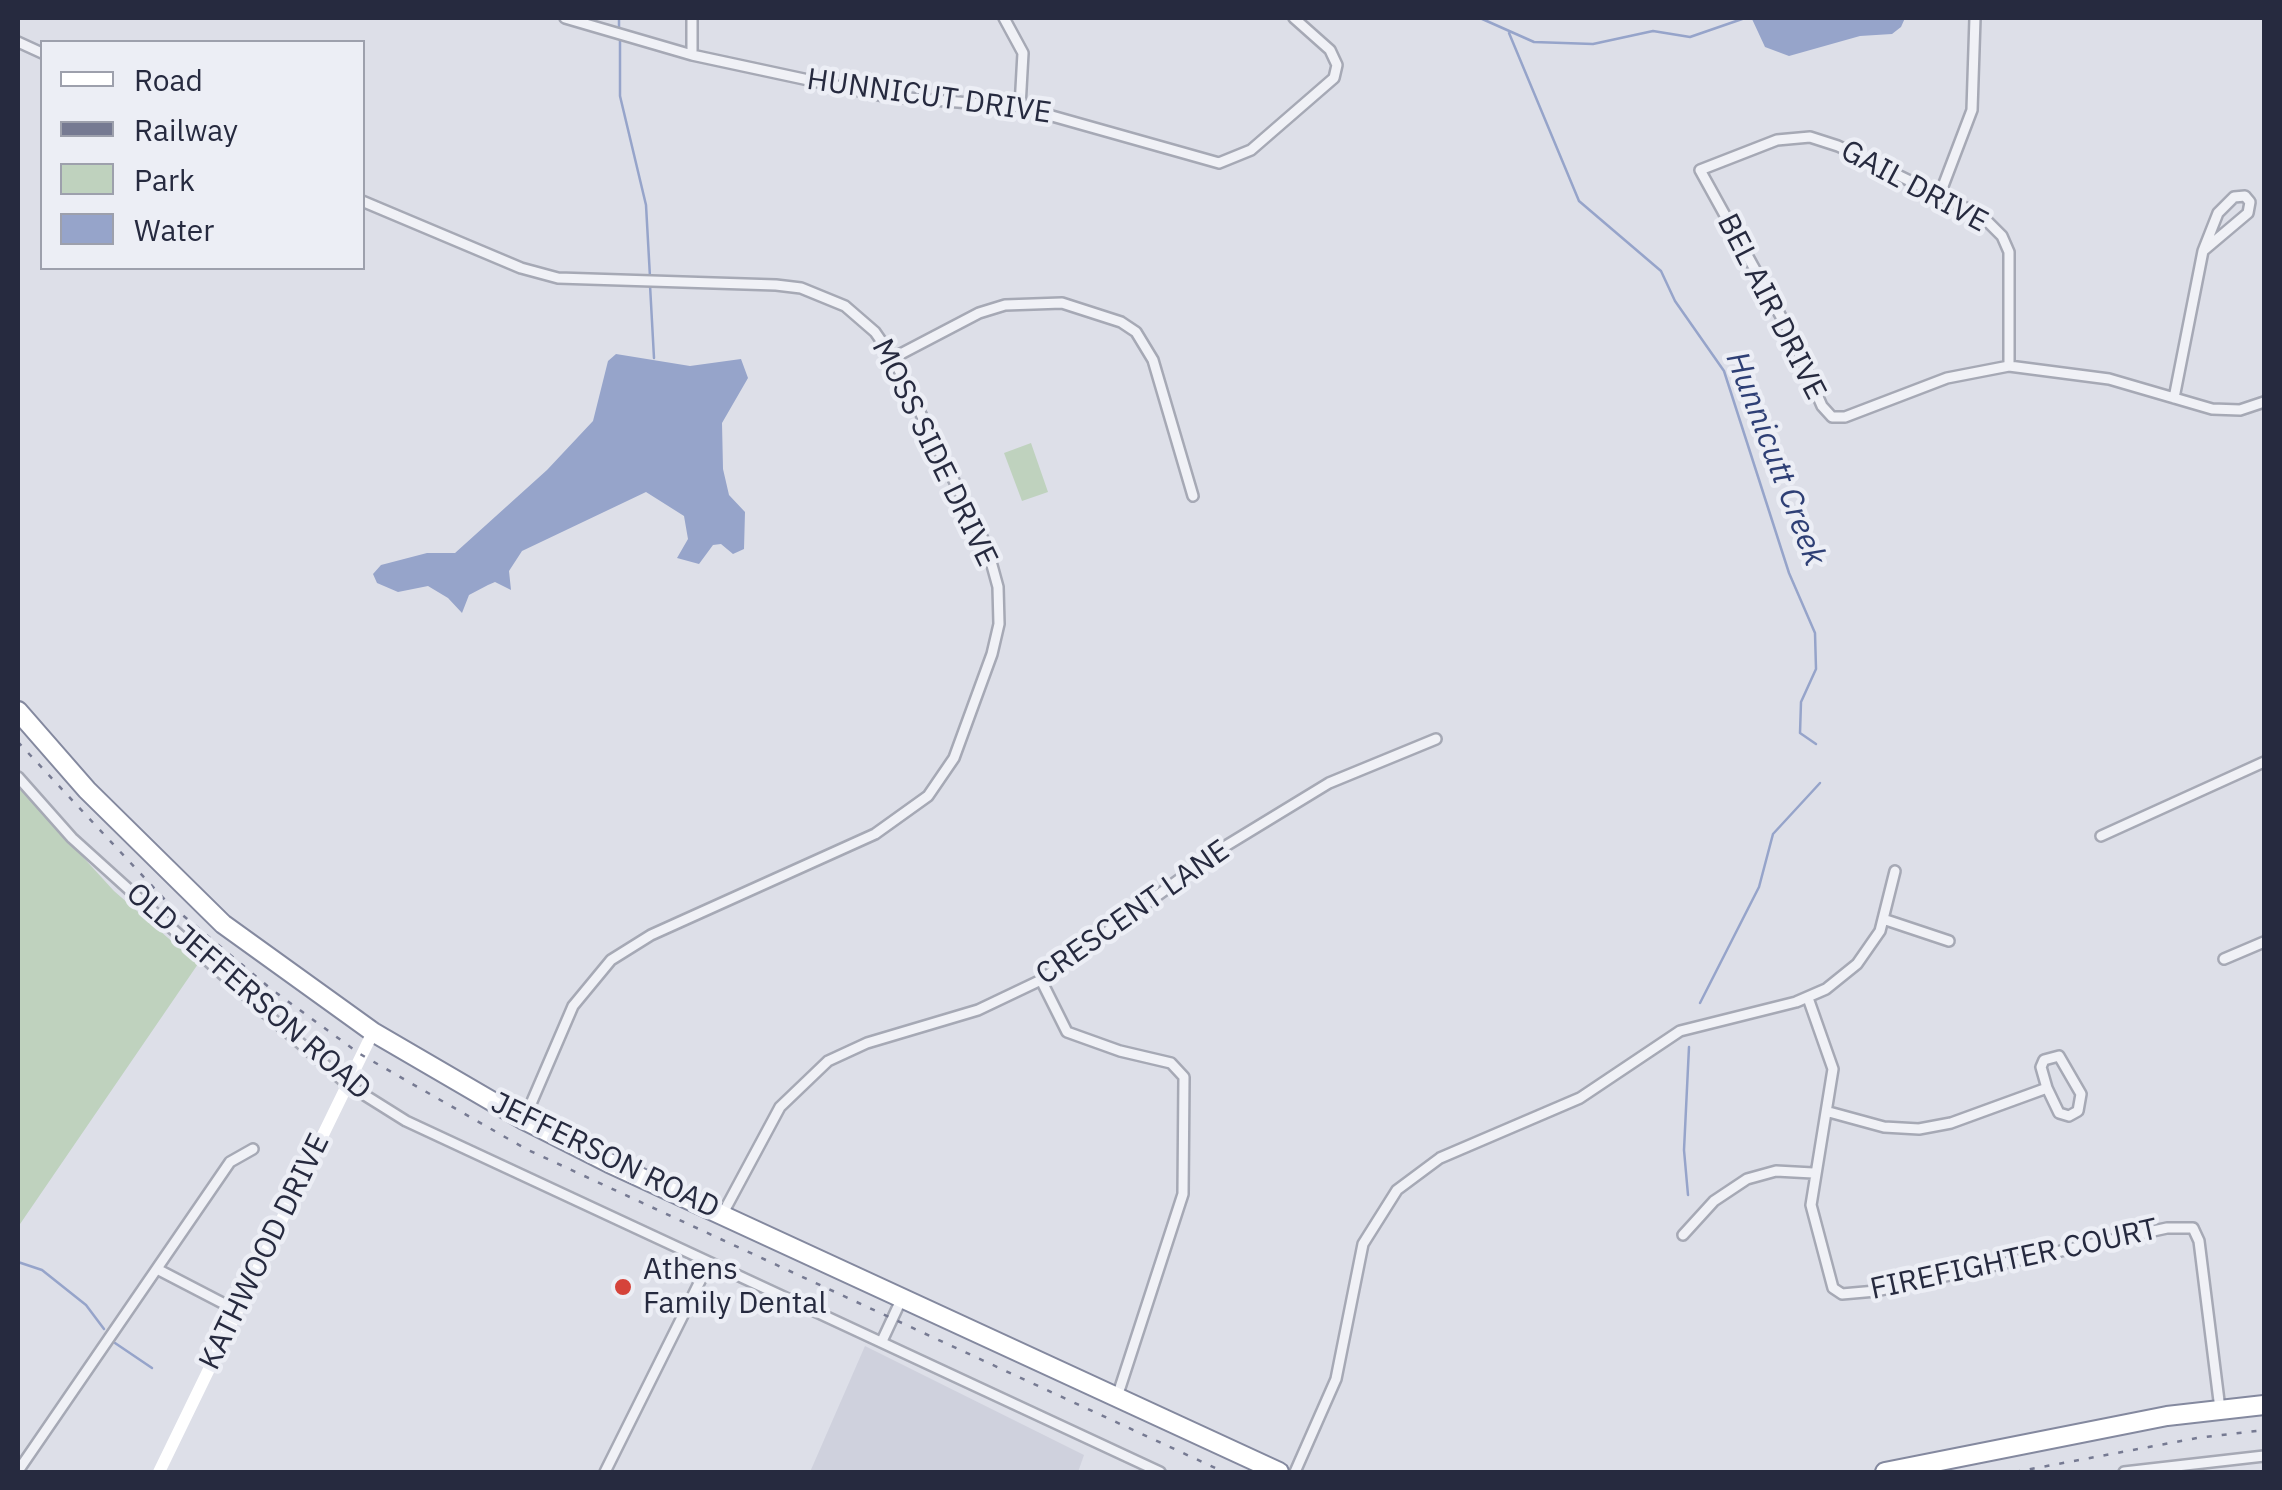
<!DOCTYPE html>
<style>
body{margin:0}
#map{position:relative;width:2282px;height:1490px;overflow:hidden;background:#dddfe8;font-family:"IBM Plex Sans",sans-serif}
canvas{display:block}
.frame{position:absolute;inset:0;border:20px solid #262a3f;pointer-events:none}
.legend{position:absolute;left:40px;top:40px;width:325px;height:230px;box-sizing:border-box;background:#eceef5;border:2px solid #9da0ac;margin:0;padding:12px 18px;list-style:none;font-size:30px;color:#262a3f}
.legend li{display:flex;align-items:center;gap:20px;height:50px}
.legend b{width:50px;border:2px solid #9da0ac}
</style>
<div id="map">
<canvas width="2282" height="1490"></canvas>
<div class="frame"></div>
<ul class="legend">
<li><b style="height:12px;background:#fff"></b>Road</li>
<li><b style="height:12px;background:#767a92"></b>Railway</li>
<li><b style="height:28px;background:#bfd2be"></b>Park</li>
<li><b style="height:28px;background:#96a4ca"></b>Water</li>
</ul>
</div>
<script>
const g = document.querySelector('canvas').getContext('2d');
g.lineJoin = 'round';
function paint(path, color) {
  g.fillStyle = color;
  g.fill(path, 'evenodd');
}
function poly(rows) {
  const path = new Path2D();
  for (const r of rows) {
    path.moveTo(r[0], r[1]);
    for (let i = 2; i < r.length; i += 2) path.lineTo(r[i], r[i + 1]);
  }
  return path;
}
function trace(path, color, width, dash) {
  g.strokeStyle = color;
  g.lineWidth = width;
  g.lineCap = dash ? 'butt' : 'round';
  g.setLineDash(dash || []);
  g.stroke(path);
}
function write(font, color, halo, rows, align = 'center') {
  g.font = font + ' "IBM Plex Sans",sans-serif';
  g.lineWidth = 9;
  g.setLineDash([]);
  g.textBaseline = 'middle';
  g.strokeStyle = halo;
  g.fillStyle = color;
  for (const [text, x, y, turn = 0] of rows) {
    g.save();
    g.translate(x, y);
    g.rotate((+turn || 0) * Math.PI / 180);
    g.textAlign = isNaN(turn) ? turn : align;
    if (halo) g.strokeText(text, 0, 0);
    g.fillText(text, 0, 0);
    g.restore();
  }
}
paint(poly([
 [865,1346,1084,1455,1078,1472,810,1472]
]), '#cfd1dd');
paint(poly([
 [1031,443,1048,492,1022,501,1004,453],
 [18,786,114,891,198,964,18,1227]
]), '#bfd2be');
paint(poly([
 [1905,18,1901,27,1892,34,1860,36,1789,56,1765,47,1752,19],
 [616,354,690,366,741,359,748,378,722,423,723,469,729,495,745,512,744,549,733,554,721,544,713,545,699,564,677,558,688,539,684,516,646,492,522,551,509,571,511,590,495,582,488,585,469,595,462,613,448,598,428,586,398,592,377,583,373,574,381,565,427,553,455,553,547,470,593,421,608,361]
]), '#96a4ca');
trace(poly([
 [619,18,619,30],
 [1480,18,1534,42,1593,44,1653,31,1690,37,1745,18],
 [1509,33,1579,201,1661,271,1675,301,1724,371,1789,573,1815,633,1816,669,1801,702,1800,733,1816,744],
 [620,38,620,96,646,205,650,277],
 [650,285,654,358],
 [1700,1003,1759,887,1773,834,1820,783],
 [1688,1195,1684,1150,1689,1047],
 [18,1262,42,1270,86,1305,104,1329],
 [115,1343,152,1368]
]), '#96a4ca', 2.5);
const street = poly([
 [565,18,692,55,883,96,1020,107,1219,163,1251,150,1334,78,1337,65,1330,50,1294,18],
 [1004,18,1023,53,1020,107],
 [18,42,42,53],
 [692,55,692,18],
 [1940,194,1972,110,1975,18],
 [362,201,521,268,558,278,776,285,801,288,845,306,875,332,893,358,987,547,998,587,999,624,992,654,954,758,928,796,875,834,651,935,611,960,573,1006,524,1120],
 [893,358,979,313,1005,305,1062,303,1121,322,1136,332,1153,360,1193,496],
 [2009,366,2009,252,2002,236,1982,216,1838,146,1810,137,1777,140,1700,170,1790,333,1822,406,1832,417,1845,417,1947,378,2009,366,2109,379,2212,409,2240,410,2264,402],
 [2174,398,2203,251,2248,213,2250,202,2245,196,2234,197,2218,213,2203,251],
 [18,777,72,838,260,1008,347,1084,406,1121,1160,1472],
 [2101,836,2264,762],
 [1886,920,1949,941],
 [2224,959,2264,942],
 [1041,980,1067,1032,1120,1051,1171,1063,1184,1077,1183,1194,1117,1397],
 [1808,998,1833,1069,1811,1205,1833,1288,1842,1294,1876,1291,2167,1228,2193,1228,2199,1241,2220,1409],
 [1829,1112,1884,1127,1919,1129,1951,1123,2047,1088,2059,1113,2069,1116,2078,1111,2081,1094,2059,1056,2044,1060,2041,1067,2047,1088],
 [722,1215,780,1107,828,1061,867,1043,978,1010,1041,980,1224,847,1329,783,1436,739],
 [1683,1235,1714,1201,1747,1179,1776,1171,1813,1173],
 [157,1269,236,1310],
 [882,1341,902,1298],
 [18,1471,230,1162,253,1149],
 [605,1472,709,1263],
 [1295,1472,1336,1379,1363,1244,1397,1190,1440,1158,1580,1098,1680,1031,1796,1002,1826,989,1857,964,1880,931,1895,871],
 [2124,1472,2264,1456]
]);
const highway = poly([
 [18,711,87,790,223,924,373,1032,524,1120,609,1163,1279,1472],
 [1885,1472,2167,1416,2264,1405]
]);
trace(street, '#a6a9b5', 14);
trace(highway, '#84899f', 22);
trace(street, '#f0f1f6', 9);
trace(poly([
 [159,1472,373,1032]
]), '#fff', 12);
trace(highway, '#fff', 18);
trace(poly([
 [18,742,167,902,271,989,360,1054,526,1149,1224,1472],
 [2015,1472,2197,1438,2264,1430]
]), '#767a92', 2.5, [5, 10]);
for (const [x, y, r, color] of [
 [623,1287,10,"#d5433a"]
]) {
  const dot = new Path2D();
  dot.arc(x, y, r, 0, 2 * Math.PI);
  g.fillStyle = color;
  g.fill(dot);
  trace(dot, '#eceef5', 4);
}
write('30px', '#262a3f', '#eceef5', [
 ["HUNNICUT DRIVE",929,97,8],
 ["GAIL DRIVE",1914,187,28],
 ["BEL AIR DRIVE",1771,307,63],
 ["MOSS SIDE DRIVE",934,453,64],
 ["CRESCENT LANE",1133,913,-35],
 ["OLD JEFFERSON ROAD",248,992,41],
 ["JEFFERSON ROAD",605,1156,26],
 ["KATHWOOD DRIVE",265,1252,-64],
 ["FIREFIGHTER COURT",2014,1260,-12]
]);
write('30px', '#262a3f', '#eceef5', [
 ["Athens",643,1270],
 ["Family Dental",643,1304]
], 'left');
write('italic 32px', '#2e3f75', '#eceef5', [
 ["Hunnicutt Creek",1775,459,69]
]);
</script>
